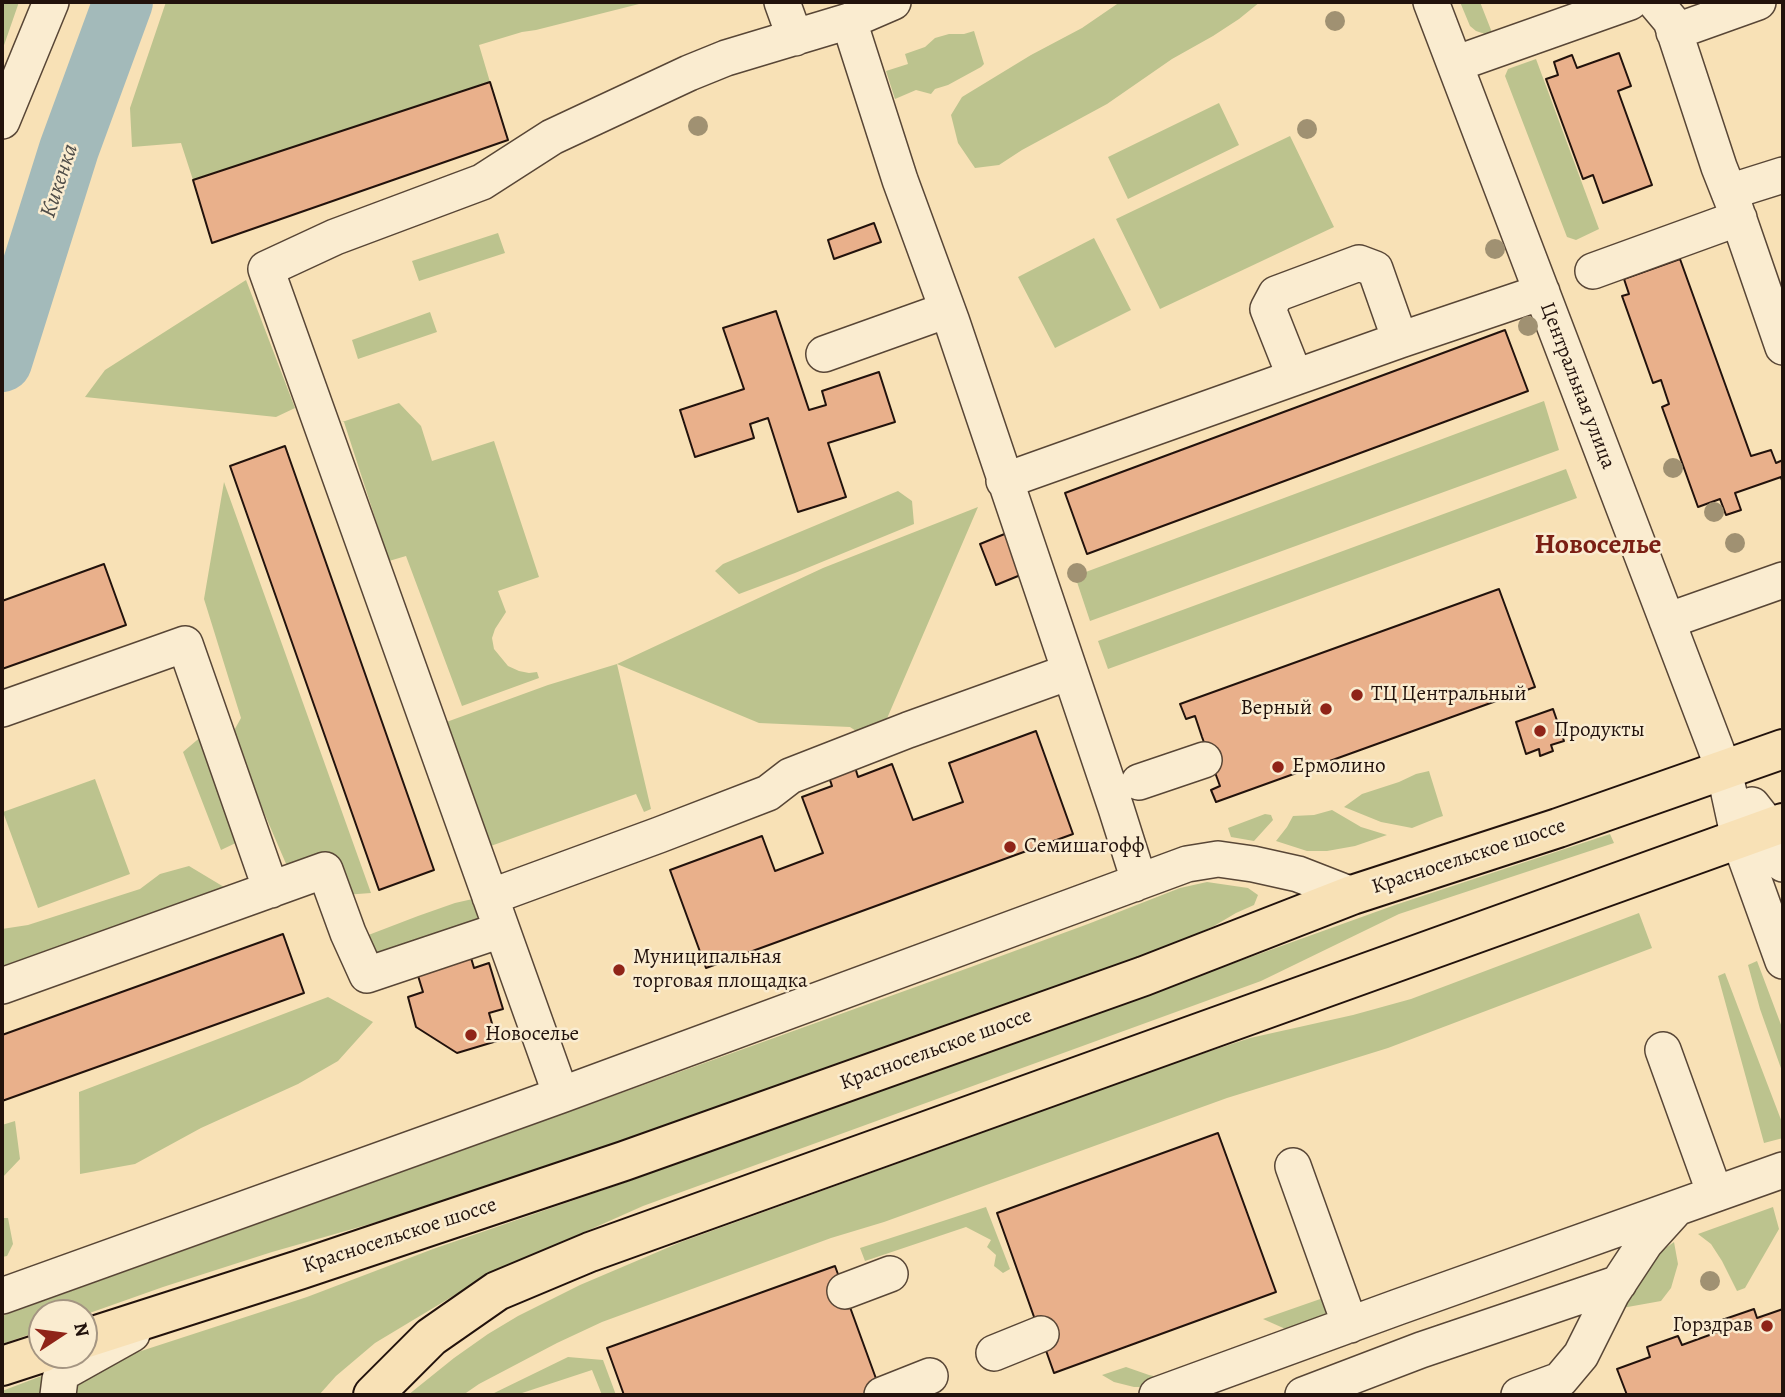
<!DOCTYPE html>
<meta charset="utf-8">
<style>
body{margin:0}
#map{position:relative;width:1785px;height:1397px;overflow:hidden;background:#f8e1b6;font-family:Alegreya,serif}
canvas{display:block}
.frame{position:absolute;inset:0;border:4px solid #22120c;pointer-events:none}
.north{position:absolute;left:28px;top:1299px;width:70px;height:70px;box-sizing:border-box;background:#faecd0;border:2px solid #a49582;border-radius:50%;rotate:77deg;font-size:19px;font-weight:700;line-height:28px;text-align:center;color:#22120c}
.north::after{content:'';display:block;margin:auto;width:24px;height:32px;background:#8f2418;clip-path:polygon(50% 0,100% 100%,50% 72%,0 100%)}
</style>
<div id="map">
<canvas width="1785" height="1397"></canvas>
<div class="frame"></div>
<div class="north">N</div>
</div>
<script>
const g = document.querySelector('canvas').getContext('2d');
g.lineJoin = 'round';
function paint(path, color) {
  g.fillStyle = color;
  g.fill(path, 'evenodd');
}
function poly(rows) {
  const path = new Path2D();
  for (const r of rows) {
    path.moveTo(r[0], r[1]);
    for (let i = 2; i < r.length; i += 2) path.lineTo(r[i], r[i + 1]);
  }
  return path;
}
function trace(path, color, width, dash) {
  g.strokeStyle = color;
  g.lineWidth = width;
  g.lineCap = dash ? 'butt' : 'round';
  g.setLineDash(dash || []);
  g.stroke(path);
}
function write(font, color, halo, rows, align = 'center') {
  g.font = font + ' Alegreya,serif';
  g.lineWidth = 5;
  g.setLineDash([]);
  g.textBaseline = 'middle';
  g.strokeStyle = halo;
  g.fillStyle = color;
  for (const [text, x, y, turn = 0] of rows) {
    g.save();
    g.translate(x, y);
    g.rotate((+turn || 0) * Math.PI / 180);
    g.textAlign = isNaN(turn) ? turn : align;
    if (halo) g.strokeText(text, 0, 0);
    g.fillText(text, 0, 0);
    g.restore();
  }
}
paint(poly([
 [2,2,19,2,2,51],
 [166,2,647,2,536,30,522,32,479,45,490,82,193,180,181,143,132,147,130,108],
 [1120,2,1260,2,1239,19,1213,36,1172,59,1107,104,1022,150,999,165,975,168,958,143,951,115,962,97,1031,55,1082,28],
 [1460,2,1480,2,1493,35,1488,35,1476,31,1470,26],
 [974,31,984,64,981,67,948,85,935,89,931,94,916,90,895,99,886,71,908,64,905,54,925,47,935,38,949,34,964,34],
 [1536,59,1599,229,1576,240,1567,237,1505,76,1508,69],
 [1219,103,1239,145,1128,199,1108,157],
 [1290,136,1334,227,1160,309,1116,219],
 [498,233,505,253,419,281,412,261],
 [1094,238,1131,310,1055,348,1018,277],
 [246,280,295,408,276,417,85,397,105,370],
 [430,312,437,332,358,359,352,340],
 [1544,401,1559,450,1090,621,1075,576],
 [399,403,421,426,432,461,494,441,539,577,498,591,506,612,495,629,492,638,494,649,508,666,519,671,529,673,537,672,539,678,462,706,406,556,389,561,344,422,342,422],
 [1566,469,1577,498,1108,669,1098,641],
 [224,482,371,893,344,895,287,866,231,736,241,718,204,599],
 [898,491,912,501,914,524,795,573,739,594,715,571,723,564],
 [978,507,876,744,850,727,759,723,617,664,651,809,644,812,636,794,474,852,430,728,548,685,617,664,823,568],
 [203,735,242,840,221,850,183,752],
 [1429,771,1443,816,1437,818,1412,828,1381,822,1344,807,1362,794,1399,782,1416,774],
 [95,779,130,874,38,908,3,812],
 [1332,810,1361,827,1387,835,1355,846,1327,851,1307,851,1276,841,1287,827,1293,816,1314,815],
 [1265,814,1271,815,1273,820,1254,841,1231,837,1228,828],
 [1610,834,1614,843,1399,914,1261,981,643,1206,488,1275,375,1343,336,1376,319,1395,73,1395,78,1378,95,1366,307,1297,433,1249,632,1180,1395,905],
 [189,866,224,887,2,971,2,929,28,925,140,889,160,874],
 [1207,882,1248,888,1258,895,1254,905,1236,913,1214,926,1138,960,559,1166,412,1212,272,1252,163,1287,84,1315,84,1313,42,1313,42,1330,2,1344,2,1316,971,967,1088,924,1180,888],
 [477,898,483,914,477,925,370,967,358,939,418,916,455,903],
 [1639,913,1652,948,1388,1048,1227,1098,884,1222,831,1238,602,1322,557,1343,479,1384,463,1395,408,1395,454,1358,488,1334,518,1316,580,1285,681,1242,1183,1060,1250,1038,1353,1015,1411,999],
 [1757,961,1783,1030,1783,1074,1760,1009,1748,965],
 [1725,973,1783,1125,1783,1138,1764,1143,1718,976],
 [328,997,373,1022,338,1061,298,1084,201,1128,135,1164,80,1174,79,1092],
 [15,1121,20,1159,2,1178,2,1125],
 [986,1207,1010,1269,1003,1273,994,1266,996,1255,987,1247,991,1240,966,1227,865,1261,860,1248],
 [1773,1207,1779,1229,1745,1288,1737,1291,1722,1261,1711,1244,1698,1234],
 [2,1218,8,1218,13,1244,7,1256,2,1257],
 [1674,1242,1678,1264,1671,1288,1661,1301,1622,1308,1642,1265],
 [1326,1297,1333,1320,1290,1331,1263,1319],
 [568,1357,603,1360,616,1395,602,1395,592,1370,516,1395,490,1395],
 [1126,1367,1149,1375,1158,1377,1144,1387,1134,1387,1114,1382,1102,1375],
 [44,1375,44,1395,2,1395,2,1391]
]), '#bcc38e');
trace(poly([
 [2,362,69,149,123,2]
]), '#a3baba', 60);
const building = poly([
 [1619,53,1631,86,1618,91,1652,185,1603,203,1593,175,1583,179,1546,79,1558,75,1554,62,1572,55,1577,68,1619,53],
 [490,82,508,140,212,243,193,180,490,82],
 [874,223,881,242,834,259,828,240,874,223],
 [1680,259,1751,456,1771,450,1776,463,1783,460,1783,484,1781,477,1735,493,1741,510,1726,515,1720,499,1698,507,1662,407,1669,404,1661,380,1653,383,1622,296,1629,294,1624,279,1680,259],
 [776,311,809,410,826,405,822,391,879,372,895,422,828,443,846,497,798,512,768,418,750,424,754,438,695,457,680,410,744,389,723,328,776,311],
 [1505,330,1528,391,1087,554,1065,493,1505,330],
 [285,446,434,870,379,890,230,466,285,446],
 [1007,533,1023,574,996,585,980,544,1007,533],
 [104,564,126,625,2,669,2,601,104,564],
 [1499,589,1535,687,1216,802,1211,790,1220,786,1202,737,1195,716,1186,719,1180,704,1499,589],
 [1553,709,1564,741,1551,745,1553,751,1540,756,1539,749,1526,754,1516,722,1553,709],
 [1036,731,1073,834,706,968,670,870,762,836,775,871,823,853,802,797,832,786,829,777,855,767,858,777,892,764,913,820,963,802,949,763,1036,731],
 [283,934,304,993,2,1101,2,1035,283,934],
 [469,951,474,968,489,963,503,1009,489,1013,497,1041,457,1053,416,1027,408,997,423,992,415,966,469,951],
 [1218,1133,1276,1292,1054,1373,997,1213,1218,1133],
 [835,1266,882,1395,624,1395,607,1348,835,1266],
 [1754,1309,1757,1318,1783,1309,1783,1395,1627,1395,1617,1369,1650,1357,1647,1347,1678,1336,1682,1345,1726,1329,1722,1320,1754,1309]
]);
paint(building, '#e9b08b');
trace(building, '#22120c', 2);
const minor = poly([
 [782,2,795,38],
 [1431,2,1724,770,1739,839,1783,961],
 [1655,2,1671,21,1719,167,1734,205,1783,347],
 [849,21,900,180,952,322,1116,808,1135,868,1136,878,1134,884],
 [1674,32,1758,2],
 [1455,64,1630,2],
 [2,121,51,2],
 [1729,192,1783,175],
 [1593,271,1739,218],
 [824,354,947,310],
 [1295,377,1268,309,1276,294,1359,263,1375,269,1400,340],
 [1004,481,1400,340,1542,292],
 [1667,621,1783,580],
 [2,709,185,644,271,890],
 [1139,782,1204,760],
 [1752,805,1770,828,1783,864],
 [490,897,659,835,768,793,790,776,908,730,1069,672],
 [2,986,325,870,348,933,367,975,501,930],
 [1663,1050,1715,1194],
 [561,1095,266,269,335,237,482,182,552,137,689,73,726,58,849,21,893,2],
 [1293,1166,1350,1325],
 [845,1291,890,1274],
 [2,1296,561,1095,1187,864,1218,859,1253,864,1298,874,1352,895],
 [994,1353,1041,1334],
 [58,1395,60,1379,64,1372,132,1334],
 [882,1395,930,1376],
 [1157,1395,1398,1307,1783,1170],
 [1303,1395,1421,1350,1619,1283],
 [1519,1395,1560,1380,1581,1355,1612,1293,1645,1243,1674,1211]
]);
const major = poly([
 [84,1339,299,1270,624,1161,1144,976,1352,895,1558,828,1783,749],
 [2,1366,42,1353],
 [373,1395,431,1337,497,1291,590,1252,1783,823]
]);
trace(minor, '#584636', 38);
trace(major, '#22120c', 42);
trace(minor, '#faecd0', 35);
trace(major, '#f8e1b6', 38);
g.fillStyle = '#a09172';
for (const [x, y] of [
 [1335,21],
 [698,126],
 [1307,129],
 [1495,249],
 [1528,326],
 [1673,468],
 [1714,512],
 [1735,543],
 [1077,573],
 [1710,1281]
]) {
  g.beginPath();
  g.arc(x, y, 10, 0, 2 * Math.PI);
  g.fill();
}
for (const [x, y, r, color] of [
 [1357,695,7,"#8f2418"],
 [1326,709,7,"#8f2418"],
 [1540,731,7,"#8f2418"],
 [1278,767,7,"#8f2418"],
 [1010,847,7,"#8f2418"],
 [619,970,7,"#8f2418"],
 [471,1035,7,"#8f2418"],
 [1767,1326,7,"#8f2418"]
]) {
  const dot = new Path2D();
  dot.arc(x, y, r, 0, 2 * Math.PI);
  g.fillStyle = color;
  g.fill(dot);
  trace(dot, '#faecd0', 2.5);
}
write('21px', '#22120c', '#faecd0', [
 ["Центральная улица",1577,386,69],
 ["Красносельское шоссе",1469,857,-18],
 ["Красносельское шоссе",936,1050,-20],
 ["Красносельское шоссе",400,1236,-18]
]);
write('21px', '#22120c', '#faecd0', [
 ["ТЦ Центральный",1371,695],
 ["Верный",1312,709,"right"],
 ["Продукты",1554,731],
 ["Ермолино",1292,767],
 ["Семишагофф",1024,847],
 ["Муниципальная",633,958],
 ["торговая площадка",633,982],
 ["Новоселье",485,1035],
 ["Горздрав",1753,1326,"right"]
], 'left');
write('italic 23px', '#4f4d49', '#faecd0', [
 ["Кикенка",60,181,-72]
]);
write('bold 28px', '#7a1f14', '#faecd0', [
 ["Новоселье",1598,546]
]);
</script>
